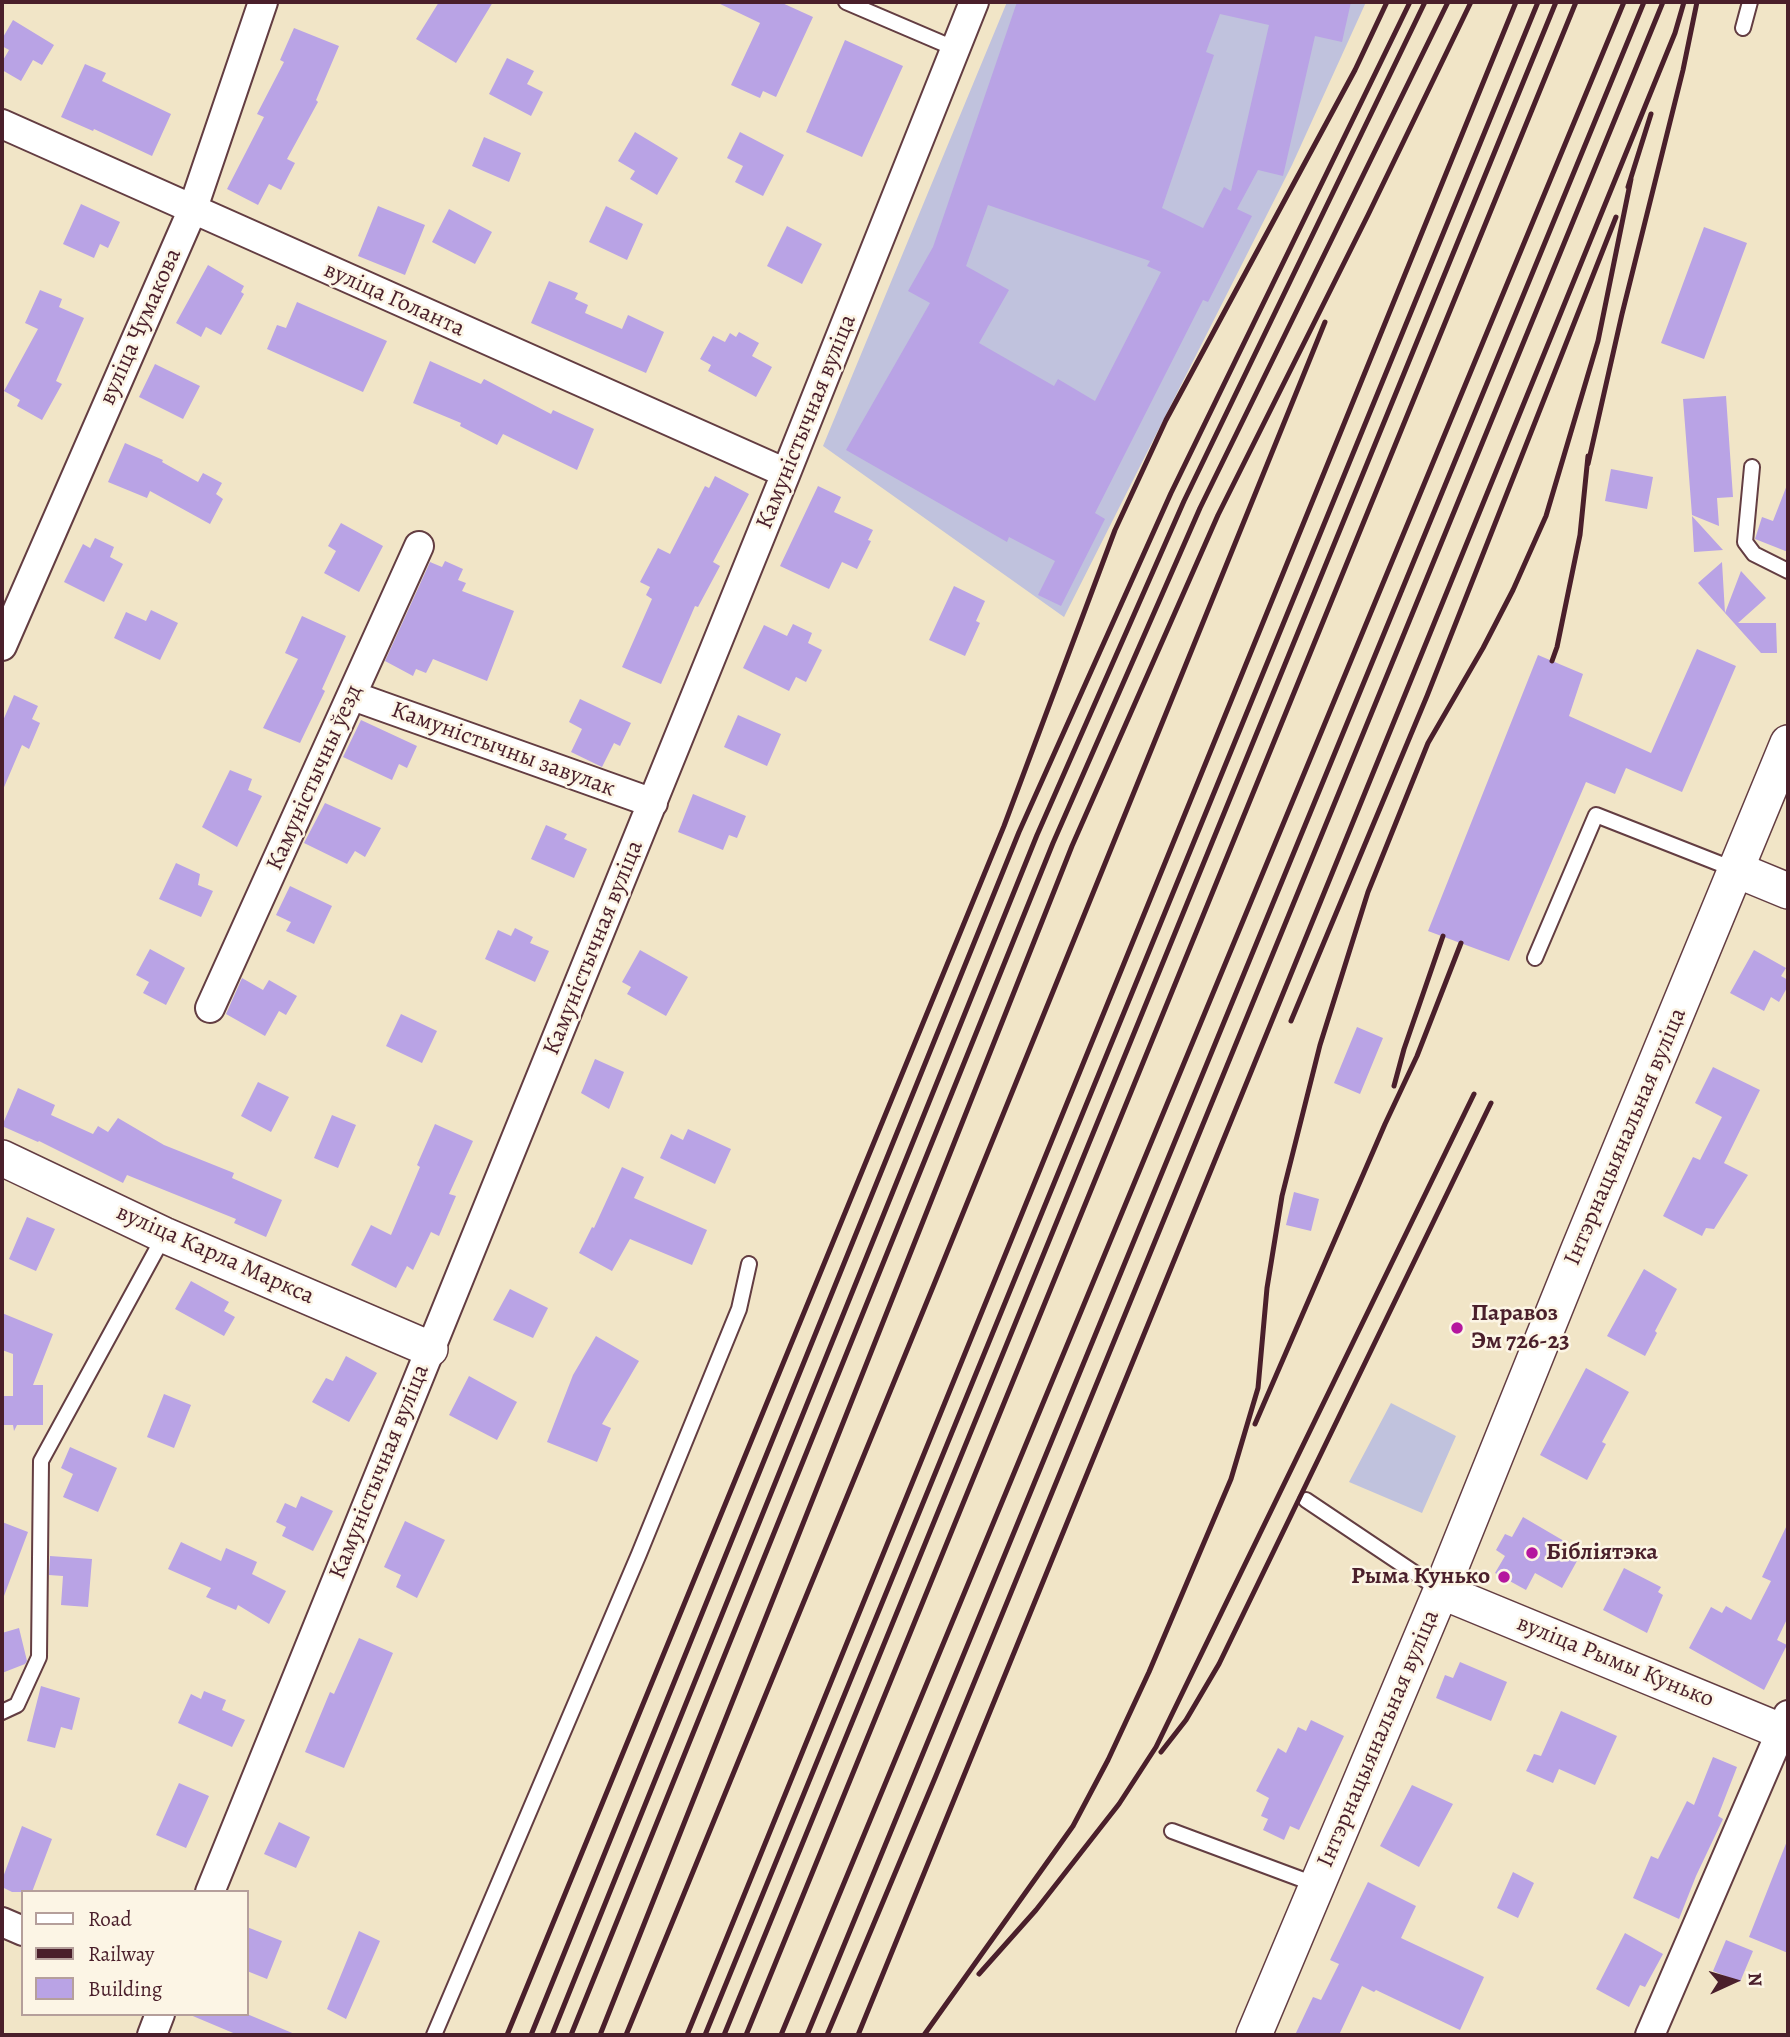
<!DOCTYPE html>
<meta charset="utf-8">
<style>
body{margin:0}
#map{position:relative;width:1790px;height:2037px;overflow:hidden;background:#f1e5c7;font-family:Alegreya,serif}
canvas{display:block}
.frame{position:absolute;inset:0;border:4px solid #4a1f2b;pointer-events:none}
.legend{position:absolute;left:21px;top:1890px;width:228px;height:126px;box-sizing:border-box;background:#fcf5e5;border:2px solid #b59f9b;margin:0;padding:9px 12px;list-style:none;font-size:21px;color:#4a1f2b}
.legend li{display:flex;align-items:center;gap:14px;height:35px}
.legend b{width:35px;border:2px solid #b59f9b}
.north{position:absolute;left:1699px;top:1946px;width:70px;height:70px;-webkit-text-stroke:5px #fcf5e5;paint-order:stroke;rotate:86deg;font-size:19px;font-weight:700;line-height:28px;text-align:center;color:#4a1f2b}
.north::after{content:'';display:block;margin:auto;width:24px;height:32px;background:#4a1f2b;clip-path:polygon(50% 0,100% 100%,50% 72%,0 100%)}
</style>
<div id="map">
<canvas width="1790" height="2037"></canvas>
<div class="frame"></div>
<ul class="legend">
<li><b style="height:9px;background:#fff"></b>Road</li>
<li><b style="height:9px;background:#4a1f2b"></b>Railway</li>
<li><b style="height:19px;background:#b9a3e5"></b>Building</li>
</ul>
<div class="north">N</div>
</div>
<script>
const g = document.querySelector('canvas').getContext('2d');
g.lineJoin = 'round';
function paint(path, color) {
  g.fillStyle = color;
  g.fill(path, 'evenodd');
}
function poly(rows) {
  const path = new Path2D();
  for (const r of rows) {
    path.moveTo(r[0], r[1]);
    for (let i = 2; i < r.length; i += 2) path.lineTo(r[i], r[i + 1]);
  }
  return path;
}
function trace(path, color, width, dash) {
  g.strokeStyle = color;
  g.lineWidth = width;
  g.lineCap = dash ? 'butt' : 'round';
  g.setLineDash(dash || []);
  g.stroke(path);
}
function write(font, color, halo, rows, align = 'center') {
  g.font = font + ' Alegreya,serif';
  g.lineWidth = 5;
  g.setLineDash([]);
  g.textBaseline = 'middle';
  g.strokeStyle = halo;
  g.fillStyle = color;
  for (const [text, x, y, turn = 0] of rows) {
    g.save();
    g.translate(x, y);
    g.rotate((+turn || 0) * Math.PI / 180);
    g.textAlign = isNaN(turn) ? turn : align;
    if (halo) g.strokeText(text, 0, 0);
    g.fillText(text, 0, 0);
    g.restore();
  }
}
paint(poly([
 [1007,2,1366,2,1292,165,1064,617,823,446],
 [1391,1403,1456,1436,1422,1513,1349,1482]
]), '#c0c2dd');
paint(poly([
 [439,2,493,2,456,63,416,39],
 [716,2,780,2,813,17,776,97,763,91,760,98,731,85,760,23],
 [1017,2,1351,2,1342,42,1315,36,1283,176,1258,170,1237,209,1252,216,1208,302,1203,300,1095,513,1105,519,1061,606,1038,595,1055,561,1009,537,1007,542,846,450,930,303,908,291,933,247],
 [1220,14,1269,25,1231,191,1224,187,1203,228,1162,208,1214,55,1206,52],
 [988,205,1150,261,1147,266,1161,272,1095,401,1058,379,1054,386,979,343,1009,290,966,266],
 [13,20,54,45,42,65,33,60,21,81,2,70,2,62,9,50,2,46,2,39],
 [294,28,339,46,316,100,318,102,287,159,295,163,281,190,269,184,258,205,227,189,264,117,257,114,284,62,280,60],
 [845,40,903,66,862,157,806,132],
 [507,58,534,71,527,84,543,92,531,116,489,94],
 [85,64,106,73,102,81,171,114,152,156,94,129,93,131,61,117],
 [635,132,678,158,657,195,630,179,635,171,618,161],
 [740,132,784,155,763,196,735,182,743,166,727,158],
 [484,137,521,153,509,182,472,166],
 [81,204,120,222,108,248,100,244,94,258,63,244],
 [378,206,425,225,405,275,358,256],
 [606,206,643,224,627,260,589,242],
 [449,209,492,232,475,264,432,242],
 [787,226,822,244,802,284,767,266],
 [1704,227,1747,243,1704,359,1661,343],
 [208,265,244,286,241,292,244,294,221,335,206,327,201,337,176,323],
 [549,281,578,293,575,299,588,305,585,313,622,329,628,315,664,332,646,373,531,323],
 [40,290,62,299,59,307,84,318,56,381,62,384,42,420,17,406,20,400,4,391,38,329,25,323],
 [297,302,387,341,363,392,267,349,277,325,286,328],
 [739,332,759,343,752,356,772,367,756,397,708,371,711,365,700,359,713,336,725,342,730,333,736,337],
 [430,361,481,384,484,379,551,414,553,410,594,429,577,470,503,434,497,445,460,426,461,423,413,403],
 [155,364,200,386,183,419,139,397],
 [1726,396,1733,497,1717,498,1719,526,1692,515,1683,399],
 [125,443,163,460,162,462,198,482,203,473,222,483,216,494,223,499,210,524,150,491,147,498,108,482],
 [1611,469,1653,477,1647,509,1605,501],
 [715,476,749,494,713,562,720,566,698,607,695,606,661,684,622,667,652,599,646,595,650,587,640,582,658,548,670,554,705,486,709,488],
 [1787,485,1788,485,1788,552,1755,539,1762,517,1773,521],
 [818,486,841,497,834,512,873,530,868,540,871,541,857,569,842,562,829,589,780,566],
 [1692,516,1723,550,1694,552],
 [341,523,383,546,359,592,324,573,336,551,328,546],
 [95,538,114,547,110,557,123,564,104,602,64,582,83,544,90,548],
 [445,561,463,569,458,580,466,583,462,591,514,611,487,681,433,659,426,673,416,669,413,676,385,661,430,562,442,567],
 [1722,562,1725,613,1741,571,1766,598,1738,623,1776,623,1777,653,1761,653,1698,583],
 [954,586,985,601,976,621,980,623,965,656,929,640],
 [151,610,178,623,160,660,114,638,126,612,146,621],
 [302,616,346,636,322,689,325,691,300,743,263,728,298,659,285,653],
 [793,624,812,633,808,643,822,650,806,682,796,677,789,691,743,668,764,625,787,636],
 [1697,649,1736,666,1682,792,1626,768,1615,794,1586,782,1509,961,1428,931,1538,655,1583,674,1569,716,1651,753],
 [14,695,38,706,32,719,40,723,29,749,22,745,2,792,2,723],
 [580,699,631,723,620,746,614,743,602,767,571,752,582,729,569,722],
 [738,715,781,734,767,766,724,747],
 [361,720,417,746,407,768,399,764,392,780,343,757],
 [230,770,252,779,248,790,262,796,237,847,202,827],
 [693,794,746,816,737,838,729,835,723,850,678,832],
 [325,803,381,828,365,857,355,851,347,864,304,843],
 [546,825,567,834,564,839,587,849,574,878,531,859],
 [176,863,200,874,198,885,213,891,201,917,159,899],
 [290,886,332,906,314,944,286,931,291,922,276,915],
 [515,928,533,937,530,943,549,951,535,982,485,959,498,930,511,936],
 [150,949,185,968,166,1005,143,993,149,982,136,975],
 [640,950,688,977,666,1016,627,994,631,987,622,982],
 [1754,950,1786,968,1781,976,1788,980,1788,986,1779,1002,1771,997,1764,1011,1730,993],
 [242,978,263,990,269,980,297,996,286,1015,279,1011,265,1036,226,1014],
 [401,1014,437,1031,422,1063,386,1046],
 [1357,1027,1383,1038,1360,1094,1334,1083],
 [595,1059,624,1072,609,1109,581,1093],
 [1713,1067,1760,1090,1724,1163,1748,1175,1714,1229,1706,1228,1702,1236,1663,1216,1693,1157,1700,1160,1722,1117,1695,1103],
 [258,1082,289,1097,271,1132,241,1116],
 [18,1088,55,1105,51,1115,93,1134,98,1126,108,1132,118,1118,164,1145,234,1173,232,1178,282,1200,266,1237,234,1223,236,1219,127,1175,123,1183,39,1141,38,1142,2,1126],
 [332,1115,356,1125,338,1168,314,1158],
 [435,1124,473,1141,449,1194,456,1196,439,1236,431,1232,413,1270,407,1266,396,1288,351,1265,371,1225,391,1235,420,1167,417,1165],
 [688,1129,731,1149,715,1184,660,1158,671,1134,683,1140],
 [622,1167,644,1177,634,1198,707,1230,692,1265,630,1239,612,1271,579,1253,592,1227,594,1228],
 [1294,1192,1319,1199,1311,1231,1286,1225],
 [27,1217,55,1229,36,1271,9,1259],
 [1644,1269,1677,1289,1655,1331,1657,1333,1645,1356,1607,1336],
 [191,1281,229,1302,224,1311,235,1317,224,1336,175,1309],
 [510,1289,548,1308,533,1338,493,1320],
 [2,1313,53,1334,33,1385,43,1385,43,1425,17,1425,14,1431,13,1425,2,1425,2,1396,13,1396,13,1354,2,1350],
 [596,1336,639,1361,602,1424,611,1428,597,1462,547,1442,573,1375],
 [346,1356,377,1373,349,1422,312,1402,326,1378,333,1381],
 [1586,1368,1629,1392,1602,1442,1606,1444,1587,1480,1540,1455],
 [469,1376,517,1402,497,1440,449,1415],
 [164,1394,191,1405,174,1448,147,1437],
 [70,1447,117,1468,98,1512,63,1497,73,1474,61,1468],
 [301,1496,333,1511,313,1551,282,1536,286,1527,276,1522,285,1503,296,1508],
 [1523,1517,1564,1541,1558,1550,1577,1561,1562,1588,1535,1573,1526,1590,1495,1573,1505,1556,1496,1550,1505,1534,1512,1537],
 [405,1521,445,1540,417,1598,396,1587,401,1575,384,1567],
 [2,1522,28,1532,4,1596,2,1596],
 [1788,1523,1788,1617,1777,1640,1787,1645,1764,1690,1689,1648,1711,1607,1722,1613,1726,1606,1751,1620,1771,1581,1762,1577],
 [181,1542,221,1561,226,1548,257,1562,252,1574,286,1591,269,1624,238,1605,236,1610,206,1597,211,1588,168,1569],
 [50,1556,92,1559,88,1607,61,1605,63,1576,49,1575],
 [1624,1568,1661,1587,1658,1592,1663,1595,1647,1633,1603,1610],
 [19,1628,27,1661,25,1664,2,1673,2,1633],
 [359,1638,393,1653,344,1768,305,1752,330,1692,334,1694],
 [1460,1662,1507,1682,1491,1721,1436,1698,1445,1675,1453,1678],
 [41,1686,80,1698,72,1730,61,1727,55,1748,27,1741],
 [204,1691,226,1700,222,1710,245,1720,232,1747,178,1723,191,1694,201,1699],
 [1561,1711,1617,1736,1595,1785,1559,1769,1553,1783,1526,1771,1534,1754,1541,1756],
 [1311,1720,1344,1736,1299,1830,1290,1826,1284,1840,1263,1830,1268,1819,1261,1816,1269,1798,1256,1791,1278,1748,1286,1753,1298,1727,1306,1731],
 [1713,1757,1737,1767,1718,1816,1723,1819,1696,1876,1679,1919,1633,1898,1651,1856,1658,1859,1687,1801,1694,1805],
 [179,1783,209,1796,186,1848,156,1835],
 [1412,1785,1453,1804,1419,1867,1380,1846],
 [279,1822,310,1837,296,1868,264,1854],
 [22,1826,52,1839,32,1892,12,1892,2,1887,2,1880],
 [1787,1841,1788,1842,1788,1953,1749,1937],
 [1513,1872,1534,1883,1518,1918,1497,1908],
 [1368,1882,1416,1906,1401,1938,1484,1977,1460,2030,1376,1990,1374,1992,1362,1986,1339,2035,1295,2035,1313,1997,1321,2000,1339,1964,1330,1960],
 [247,1927,282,1941,267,1979,247,1971],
 [359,1931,380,1941,346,2019,327,2009],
 [1625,1933,1663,1954,1645,1987,1640,1985,1629,2007,1596,1989],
 [1726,1940,1753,1951,1740,1982,1713,1971],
 [188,2014,247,2014,297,2035,238,2035]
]), '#b9a3e5');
const service = poly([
 [846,2,956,49],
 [1743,28,1750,2],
 [1752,467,1745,542,1754,554,1788,571],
 [1535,958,1596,815,1736,870],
 [1306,1500,1440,1590],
 [2,1712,17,1705,39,1657,41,1461,164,1236],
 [1172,1831,1317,1885],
 [434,2035,639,1554,739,1309,749,1264]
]);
const minor = poly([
 [2,124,786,473],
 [2,646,192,211,263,2],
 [353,696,653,803],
 [210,1008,419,546],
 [210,1892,786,473,974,2],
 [2,1922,23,1931],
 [152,2035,160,2014],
 [1650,2035,1788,1715]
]);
const tertiary = poly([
 [1737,870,1788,891],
 [2,1158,164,1235,430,1349],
 [1441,1591,1788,1734],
 [1254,2035,1441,1591,1579,1249,1788,743]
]);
trace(service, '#633d42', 18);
trace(minor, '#633d42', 32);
trace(tertiary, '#633d42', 38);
trace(service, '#fff', 14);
trace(minor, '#fff', 28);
trace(tertiary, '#fff', 35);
trace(poly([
 [1628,187,1651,114],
 [1588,464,1622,314,1683,70,1697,2],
 [1552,661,1557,647,1580,535,1588,456],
 [1291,1021,1427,696,1616,217],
 [1394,1086,1404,1049,1443,936],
 [1255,1424,1385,1124,1417,1056,1461,943],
 [1161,1752,1186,1720,1219,1664,1491,1103],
 [979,1974,1036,1910,1119,1804,1156,1747,1474,1094],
 [507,2035,1004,826,1115,530,1166,420,1355,70,1387,2],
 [531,2035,1019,832,1171,493,1410,2],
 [552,2035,1037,835,1184,501,1425,2],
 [571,2035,1053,843,1200,508,1448,2],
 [600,2035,1072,846,1218,515,1368,215,1471,2],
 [626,2035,935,1282,1325,322],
 [687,2035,1516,2],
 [705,2035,1538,2],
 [724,2035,1556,2],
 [746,2035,1576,2],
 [781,2035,1624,2],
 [807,2035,1644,2],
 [827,2035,935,1778,1663,2],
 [858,2035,1675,33,1684,2],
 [924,2035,1073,1826,1108,1760,1149,1672,1231,1479,1258,1388,1267,1288,1282,1196,1320,1045,1368,892,1428,743,1483,648,1513,590,1546,516,1598,341,1631,179]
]), '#4a1f2b', 5);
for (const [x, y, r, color] of [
 [1457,1328,7,"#b5179e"],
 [1532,1553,7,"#b5179e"],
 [1504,1577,7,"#b5179e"]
]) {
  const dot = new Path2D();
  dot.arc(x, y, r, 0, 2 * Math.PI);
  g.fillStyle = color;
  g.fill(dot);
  trace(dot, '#fcf5e5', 2.5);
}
write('24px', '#4a1f2b', '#fcf5e5', [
 ["вуліца Голанта",394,300,24],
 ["вуліца Чумакова",141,327,-66],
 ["Камуністычная вуліца",807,422,-68],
 ["Камуністычны завулак",503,750,20],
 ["Камуністычны ўезд",315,778,-66],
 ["Камуністычная вуліца",594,948,-68],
 ["Інтэрнацыянальная вуліца",1626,1137,-67],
 ["вуліца Карла Маркса",215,1255,24],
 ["Камуністычная вуліца",380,1472,-68],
 ["вуліца Рымы Кунько",1615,1662,22],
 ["Інтэрнацыянальная вуліца",1379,1739,-67]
]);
write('bold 24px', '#4a1f2b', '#fcf5e5', [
 ["Паравоз",1471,1314],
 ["Эм 726-23",1471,1342],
 ["Бібліятэка",1546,1553],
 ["Рыма Кунько",1490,1577,"right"]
], 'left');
</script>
